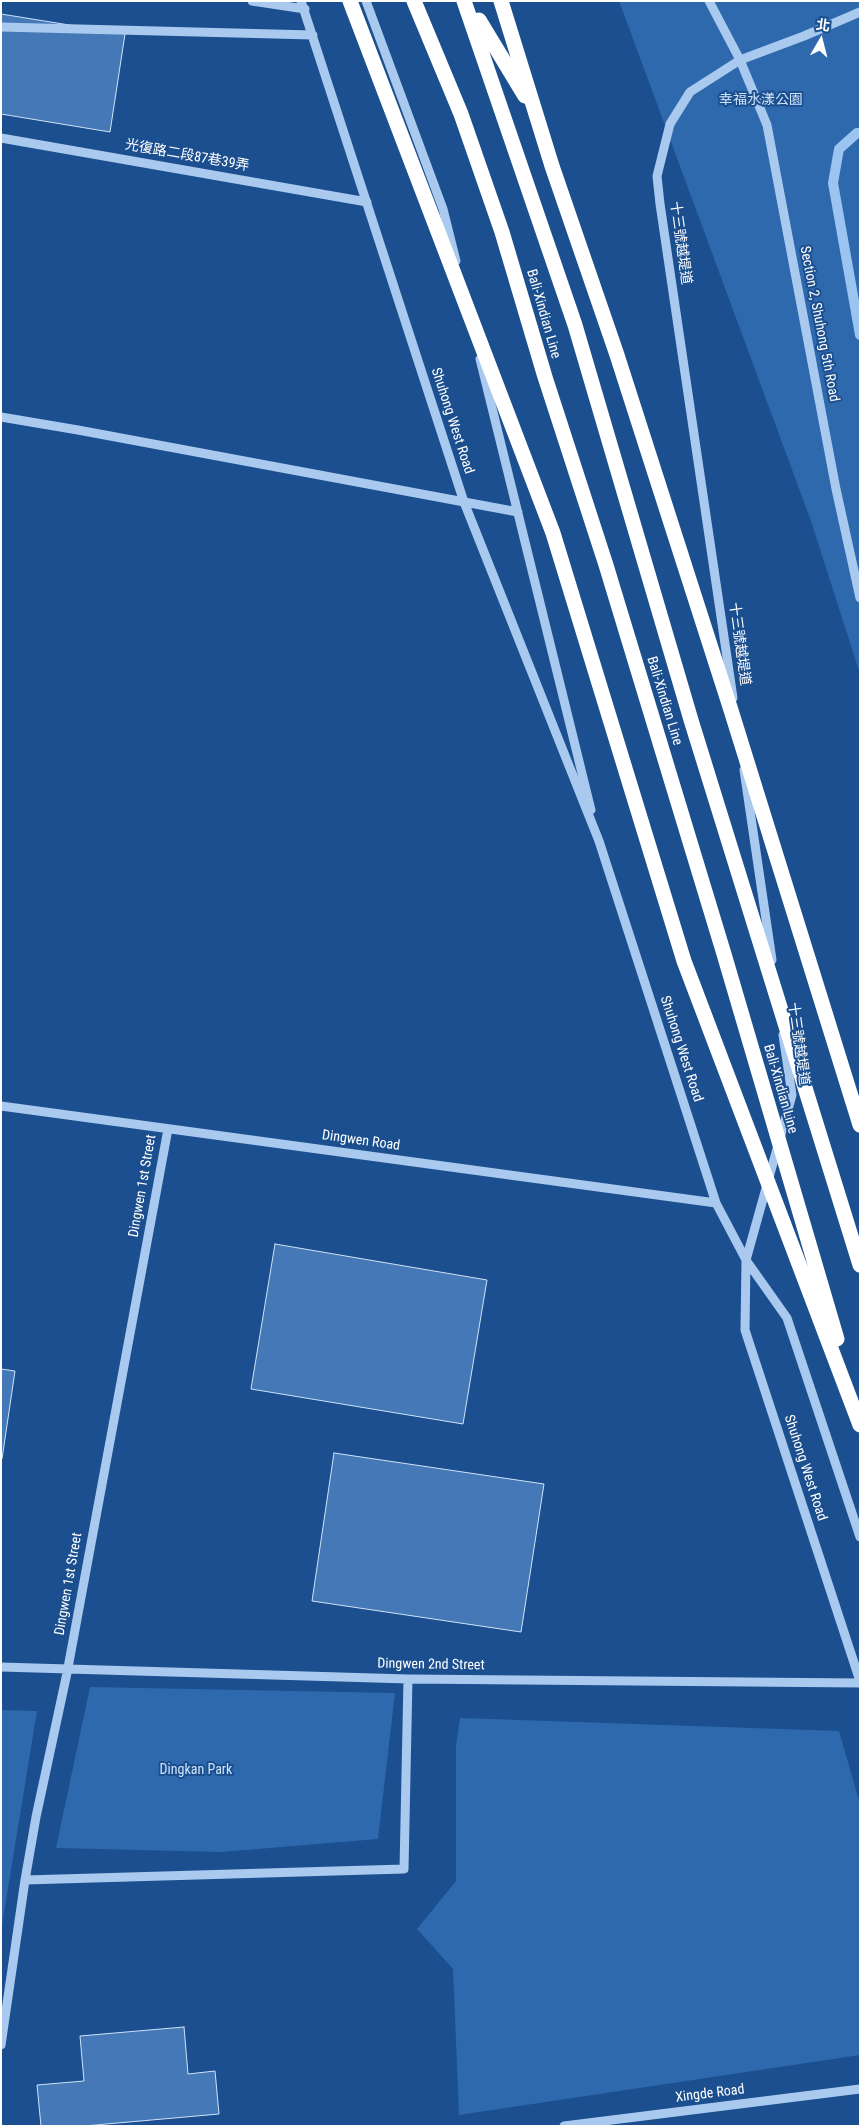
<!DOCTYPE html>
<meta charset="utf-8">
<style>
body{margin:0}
#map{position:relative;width:861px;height:2127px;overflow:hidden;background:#1b4f8f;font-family:"Roboto Condensed","Noto Sans TC",sans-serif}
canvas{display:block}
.frame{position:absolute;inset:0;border:2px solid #fff;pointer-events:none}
.north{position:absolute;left:796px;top:15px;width:50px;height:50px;-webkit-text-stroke:4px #1b4f8f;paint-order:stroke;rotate:8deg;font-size:14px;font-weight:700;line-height:20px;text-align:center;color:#fff}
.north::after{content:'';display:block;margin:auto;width:18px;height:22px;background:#fff;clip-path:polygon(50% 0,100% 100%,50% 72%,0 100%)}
</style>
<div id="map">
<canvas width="861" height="2127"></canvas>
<div class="frame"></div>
<div class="north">北</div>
</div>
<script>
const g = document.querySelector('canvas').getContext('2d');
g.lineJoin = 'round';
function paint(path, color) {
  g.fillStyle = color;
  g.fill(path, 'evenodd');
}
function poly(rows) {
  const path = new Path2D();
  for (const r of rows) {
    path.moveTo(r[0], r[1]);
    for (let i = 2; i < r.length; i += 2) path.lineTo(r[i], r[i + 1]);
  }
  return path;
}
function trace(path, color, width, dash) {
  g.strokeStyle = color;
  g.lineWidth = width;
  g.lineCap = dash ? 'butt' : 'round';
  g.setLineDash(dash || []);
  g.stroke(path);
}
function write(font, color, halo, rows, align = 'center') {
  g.font = font + ' "Roboto Condensed","Noto Sans TC",sans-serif';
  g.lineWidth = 4;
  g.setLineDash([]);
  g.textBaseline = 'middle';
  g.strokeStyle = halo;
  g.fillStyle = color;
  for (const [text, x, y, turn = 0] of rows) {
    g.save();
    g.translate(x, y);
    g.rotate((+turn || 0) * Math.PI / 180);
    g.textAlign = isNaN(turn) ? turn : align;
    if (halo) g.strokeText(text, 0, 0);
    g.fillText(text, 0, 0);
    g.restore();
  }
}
paint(poly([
 [619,1,860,1,860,674,811,521],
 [90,1687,395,1693,378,1839,222,1852,56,1848],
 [1,1710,37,1711,1,1931],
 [460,1718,839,1731,860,1804,860,2055,459,2115,453,1969,417,1929,456,1881,456,1745]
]), '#2e69ad');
trace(poly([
 [860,133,857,133,839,149,833,183,860,335]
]), '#9cc4f0', 10);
const building = poly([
 [1,14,125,34,110,132,1,114,1,14],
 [275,1244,487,1280,463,1424,251,1389,275,1244],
 [1,1369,15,1371,2,1459,1,1459,1,1369],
 [334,1453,544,1484,521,1632,312,1601,334,1453],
 [184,2027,188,2074,215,2071,219,2114,84,2126,41,2126,37,2085,84,2081,80,2036,184,2027]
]);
paint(building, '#4478b7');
trace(building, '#cfe3fa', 1);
trace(poly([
 [252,1,305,9],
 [301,1,464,502,599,841,716,1203,746,1260,787,1318,860,1537],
 [366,1,443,209,456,261],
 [709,1,740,60,767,125,836,489,860,598],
 [1,27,313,35],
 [1,138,367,202],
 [480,359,591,810],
 [1,417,78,430,518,512],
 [733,698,660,204,657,176,670,124,690,92,740,60,804,36,860,12],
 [744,770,772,960],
 [783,1035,792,1095,746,1260,745,1330,860,1681],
 [1,1106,716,1203],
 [1,1667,408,1679,860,1683],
 [25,1880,404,1869,408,1679],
 [1,2045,25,1880,36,1817,67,1673,168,1129],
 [564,2126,860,2089]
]), '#a9c9ee', 9);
trace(poly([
 [350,1,553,533,684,961,860,1425],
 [414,1,461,114,502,232,545,377,606,565,724,954,837,1339],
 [464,1,575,325,691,720,860,1265],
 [501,1,552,166,617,355,730,707,860,1125],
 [479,20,525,96]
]), '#fff', 15);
write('14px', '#cfe3fa', '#1b4f8f', [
 ["幸福水漾公園",761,100],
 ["Dingkan Park",196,1770]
]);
write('14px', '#fff', '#1b4f8f', [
 ["光復路二段87巷39弄",187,156,10],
 ["十三號越堤道",680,243,82],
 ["Bali-Xindian Line",543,314,74],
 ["Section 2, Shuhong 5th Road",819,324,79],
 ["Shuhong West Road",452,421,72],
 ["十三號越堤道",739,644,82],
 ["Bali-Xindian Line",664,701,73],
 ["十三號越堤道",798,1044,82],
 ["Shuhong West Road",681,1049,72],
 ["Bali-Xindian Line",780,1089,74],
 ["Dingwen Road",361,1141,8],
 ["Dingwen 1st Street",143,1186,-80],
 ["Shuhong West Road",805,1468,72],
 ["Dingwen 1st Street",69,1584,-80],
 ["Dingwen 2nd Street",431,1665,1],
 ["Xingde Road",710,2094,-7]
]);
</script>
